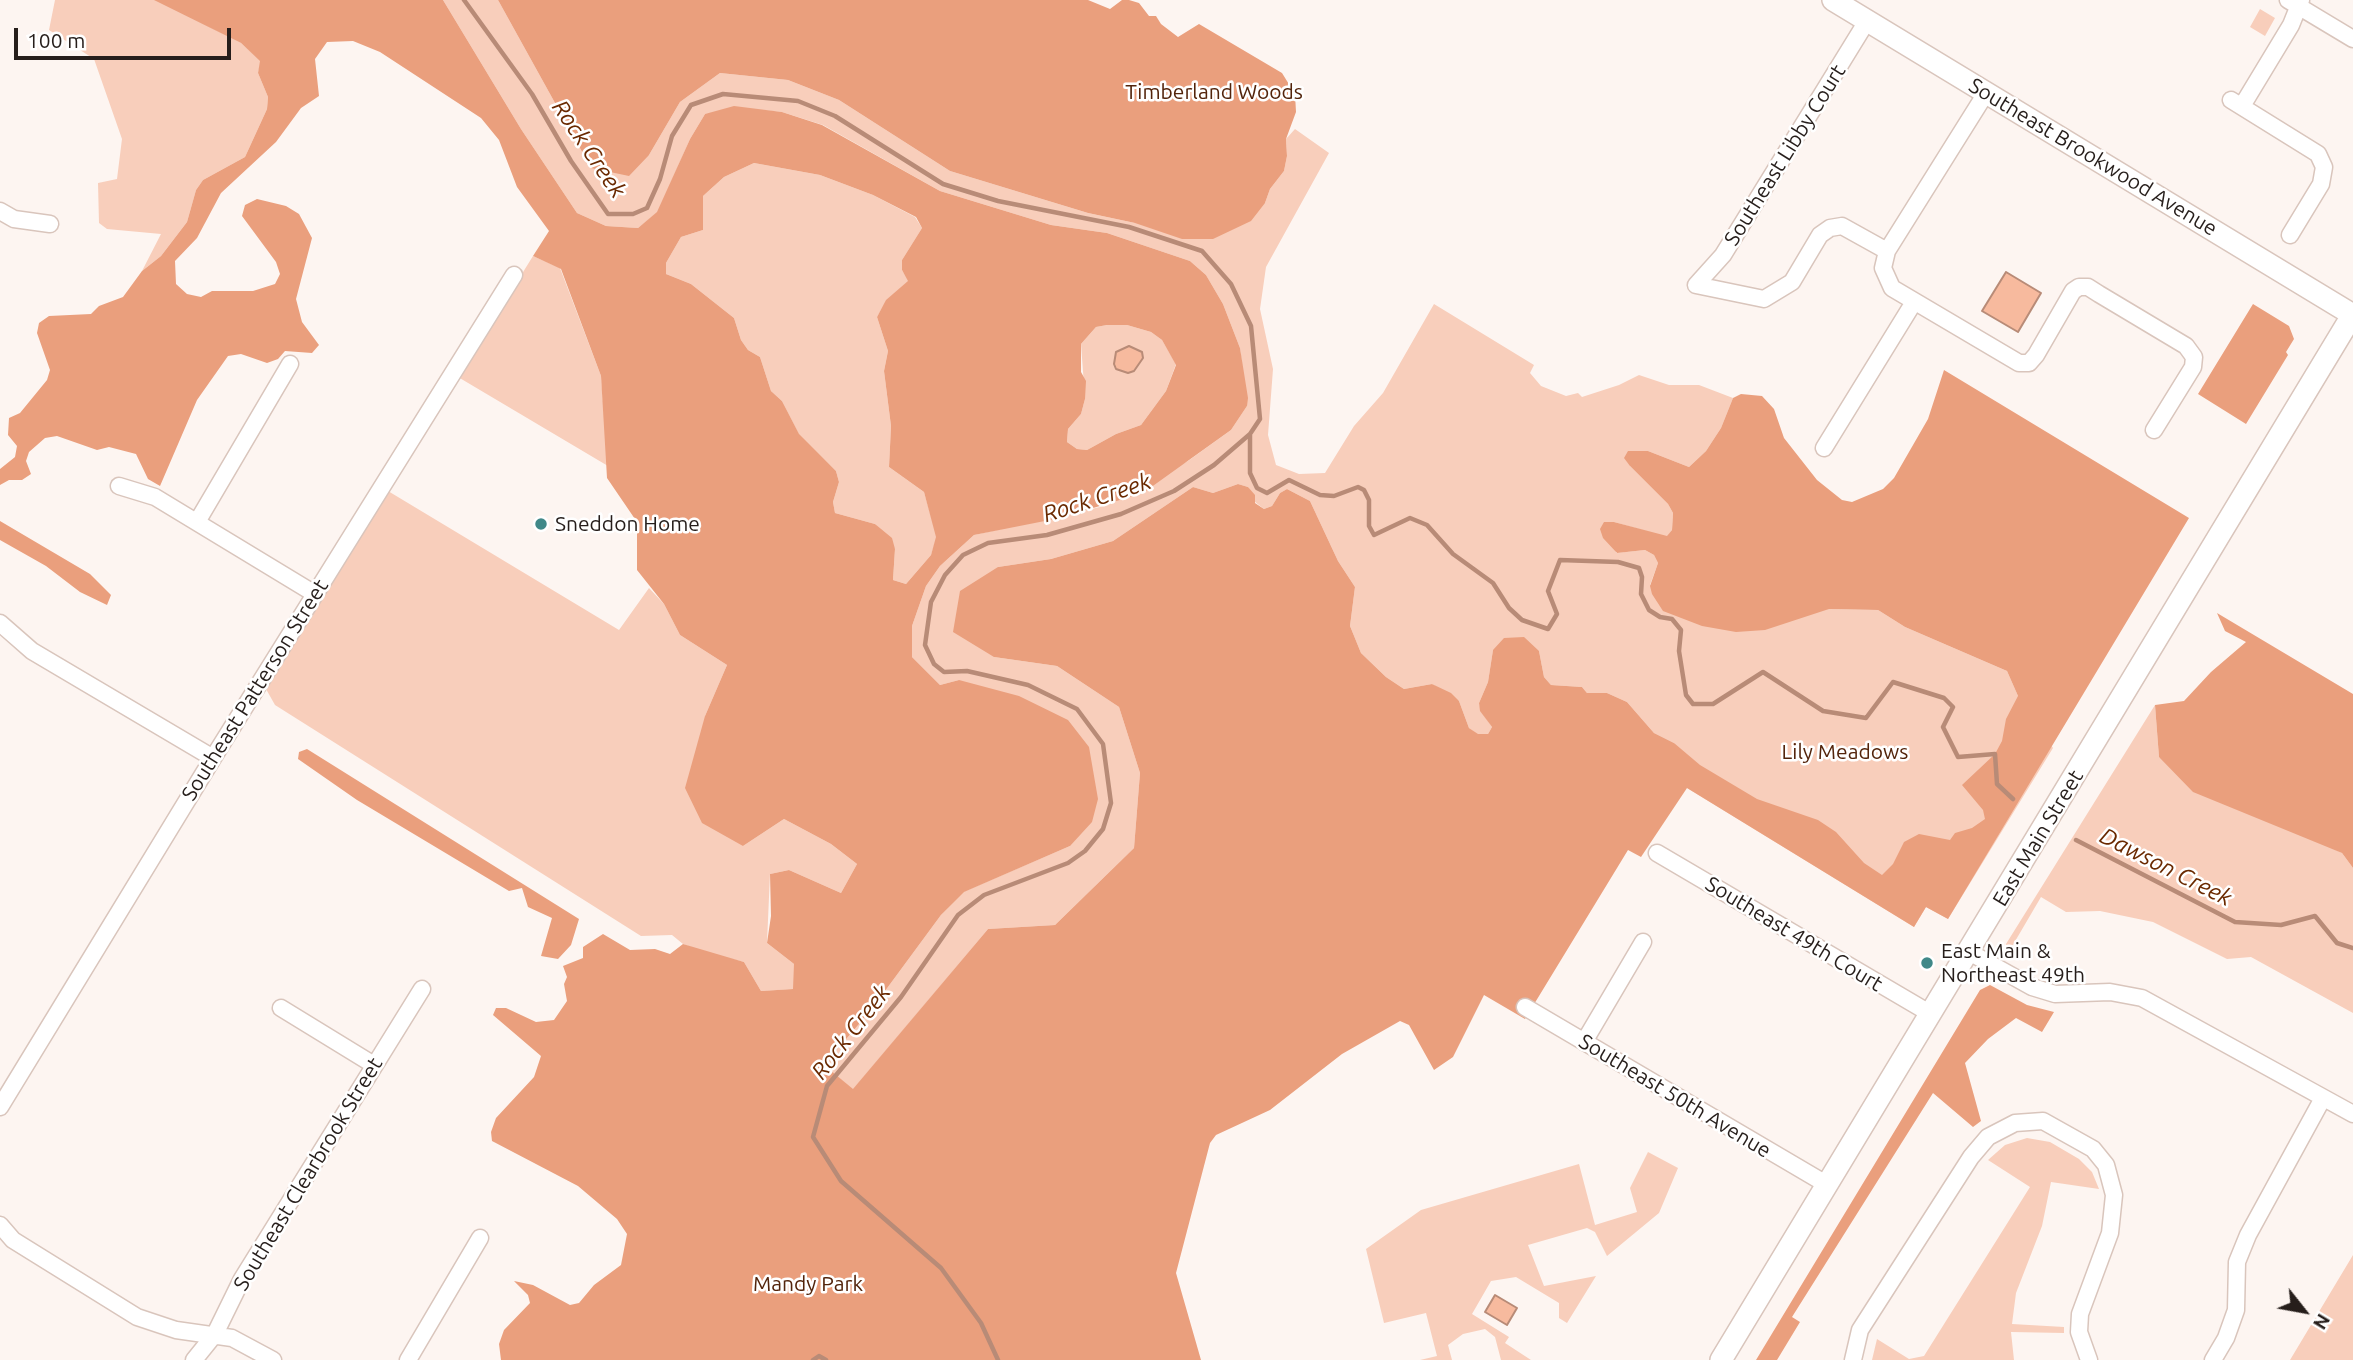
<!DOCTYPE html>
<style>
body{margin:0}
#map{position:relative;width:2353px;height:1360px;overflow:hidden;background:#fdf5f1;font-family:Ubuntu,sans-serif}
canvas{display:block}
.north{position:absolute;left:2269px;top:1276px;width:70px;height:70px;-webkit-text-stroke:5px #fff;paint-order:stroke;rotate:121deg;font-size:19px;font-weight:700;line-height:28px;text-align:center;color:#261e1b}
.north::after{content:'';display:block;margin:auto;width:24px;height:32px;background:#261e1b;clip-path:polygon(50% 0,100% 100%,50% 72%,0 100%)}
.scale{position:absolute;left:14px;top:28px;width:217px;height:32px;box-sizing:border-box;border:4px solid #261e1b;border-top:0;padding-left:9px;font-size:21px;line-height:24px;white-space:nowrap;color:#261e1b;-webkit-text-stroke:5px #fff;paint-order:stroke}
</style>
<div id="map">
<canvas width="2353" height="1360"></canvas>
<div class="north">N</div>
<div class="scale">100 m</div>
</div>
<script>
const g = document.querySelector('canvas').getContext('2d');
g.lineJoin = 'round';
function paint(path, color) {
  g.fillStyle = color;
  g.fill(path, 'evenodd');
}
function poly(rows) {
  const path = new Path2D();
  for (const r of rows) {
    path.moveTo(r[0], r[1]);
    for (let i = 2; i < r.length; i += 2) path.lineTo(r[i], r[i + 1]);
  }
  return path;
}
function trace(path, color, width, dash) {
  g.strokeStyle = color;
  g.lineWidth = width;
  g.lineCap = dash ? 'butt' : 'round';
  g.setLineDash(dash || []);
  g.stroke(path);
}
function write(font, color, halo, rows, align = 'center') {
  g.font = font + ' Ubuntu,sans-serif';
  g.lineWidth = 5;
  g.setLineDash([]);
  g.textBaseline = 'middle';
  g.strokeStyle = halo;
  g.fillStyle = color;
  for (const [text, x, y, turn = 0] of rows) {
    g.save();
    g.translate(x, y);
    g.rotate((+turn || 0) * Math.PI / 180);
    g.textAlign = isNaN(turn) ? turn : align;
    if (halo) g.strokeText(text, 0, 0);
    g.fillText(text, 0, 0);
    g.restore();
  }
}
paint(poly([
 [55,0,157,0,241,43,261,61,258,73,268,97,267,109,245,157,203,180,196,190,187,222,161,256,142,271,161,234,107,229,99,223,98,183,117,179,122,139,94,59,49,30],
 [443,0,498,0,591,168,649,155,680,102,720,73,788,80,839,100,950,171,1088,213,1135,223,1265,203,1270,189,1284,171,1287,156,1286,139,1295,129,1329,153,1266,267,1260,309,1273,369,1268,435,1276,465,1299,474,1325,473,1354,426,1383,393,1434,304,1534,365,1530,373,1541,386,1566,396,1578,393,1582,397,1619,385,1639,375,1669,385,1699,385,1733,398,1721,428,1706,451,1689,467,1648,451,1630,466,1668,504,1673,513,1672,530,1667,537,1614,522,1616,553,1645,550,1654,555,1658,563,1650,585,1803,593,1829,609,1878,610,1905,627,2007,671,2018,696,2053,748,1948,919,1926,907,1914,927,1687,788,1674,743,1654,733,1627,702,1607,693,1587,693,1582,687,1551,685,1544,677,1539,651,1493,650,1488,682,1479,703,1481,711,1492,727,1488,734,1478,735,1469,728,1459,701,1432,684,1404,689,1386,677,1361,653,1350,626,1355,587,1338,561,1310,501,1287,489,1280,493,1272,506,1264,509,1255,502,1248,487,1238,484,1213,493,1193,487,1113,541,1051,559,998,567,994,657,1057,666,1119,707,1140,773,1134,848,1055,925,988,929,853,1090,824,1065,871,1010,941,915,963,892,1070,846,959,680,940,685,912,657,912,626,926,586,940,566,974,535,1100,507,1188,461,1231,430,1247,406,1240,348,1223,304,1206,275,1190,261,1107,233,1051,225,940,191,823,125,782,112,761,110,705,114,690,139,658,212,638,228,606,226,577,213,521,129],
 [2260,9,2275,18,2265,36,2250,27],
 [754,163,820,175,873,195,915,217,922,228,902,260,902,270,909,281,887,300,877,317,888,351,884,371,891,426,889,467,924,492,937,537,931,555,906,584,893,580,895,549,875,524,835,513,833,502,839,482,836,471,799,435,782,401,771,391,760,357,748,350,741,340,734,318,691,284,666,274,666,263,681,237,703,230,703,196,724,177],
 [533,256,560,268,601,376,608,466,458,377],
 [1107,325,1127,325,1151,332,1162,340,1176,364,1166,391,1141,425,1116,434,1087,450,1077,449,1067,442,1068,429,1081,414,1085,399,1081,344,1096,327],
 [388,491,619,630,649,588,664,604,680,635,727,665,705,716,743,846,784,819,831,844,857,864,841,893,789,870,770,874,767,943,794,964,794,989,761,991,744,962,704,952,683,944,672,935,641,936,275,705,266,689],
 [2155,705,2159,757,2342,853,2353,868,2353,1013,2251,957,2227,959,2153,922,2100,911,2066,912,2041,897,2007,955,2006,953,2006,944],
 [2027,1138,2050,1142,2079,1159,2092,1172,2099,1189,2051,1182,2042,1226,2016,1293,2012,1324,2064,1327,2064,1333,2011,1332,2014,1360,1872,1360,1877,1339,1909,1359,1924,1356,2030,1187,1988,1160,2005,1145],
 [1648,1152,1678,1168,1659,1213,1607,1256,1595,1232,1587,1228,1528,1245,1544,1286,1596,1276,1567,1323,1559,1318,1559,1303,1516,1277,1491,1281,1472,1314,1509,1337,1505,1343,1531,1360,1501,1360,1495,1337,1485,1329,1463,1334,1448,1345,1452,1360,1420,1360,1437,1356,1426,1313,1384,1323,1366,1249,1421,1210,1579,1164,1595,1225,1637,1212,1630,1188],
 [2353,1255,2353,1360,2290,1360]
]), '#f8cebb');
paint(poly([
 [154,0,443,0,521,129,577,213,606,226,638,228,657,212,690,139,705,114,734,106,782,112,822,125,940,191,1051,225,1107,233,1190,261,1206,275,1223,304,1240,348,1248,398,1247,406,1231,430,1143,493,1060,518,974,535,940,566,926,586,912,626,912,657,940,685,959,680,1019,696,1068,720,1089,747,1098,799,1092,822,1070,846,964,892,941,915,871,1010,824,1065,853,1089,988,929,1055,925,1134,848,1140,773,1119,707,1057,666,994,657,953,632,960,591,998,567,1051,559,1113,541,1193,487,1213,493,1238,484,1248,487,1255,495,1255,503,1264,509,1272,506,1280,493,1287,489,1310,501,1338,561,1355,587,1350,626,1361,653,1386,677,1404,689,1432,684,1451,693,1459,701,1469,728,1478,734,1488,734,1492,727,1480,711,1479,703,1488,682,1493,650,1504,638,1524,637,1539,651,1544,677,1551,685,1582,687,1587,693,1607,693,1627,702,1654,733,1674,743,1700,765,1757,799,1818,820,1836,832,1864,863,1882,875,1893,864,1904,842,1919,834,1950,840,1955,833,1972,828,1985,819,1983,810,1962,785,1995,754,2002,741,2006,719,2018,696,2007,671,1905,627,1878,610,1829,609,1765,630,1736,632,1702,626,1663,611,1652,594,1650,586,1658,563,1654,555,1645,550,1617,553,1603,538,1600,529,1604,522,1614,522,1667,536,1672,530,1673,513,1668,504,1630,466,1624,458,1628,451,1648,451,1689,467,1706,451,1721,428,1733,398,1741,394,1762,396,1774,409,1784,438,1817,480,1842,500,1852,502,1883,489,1894,478,1928,419,1944,370,2189,518,1948,919,1926,907,1914,927,1687,788,1641,857,1628,850,1525,1019,1484,995,1453,1057,1434,1070,1409,1025,1400,1021,1342,1054,1270,1110,1216,1135,1210,1143,1176,1273,1201,1360,501,1360,499,1344,504,1330,530,1303,528,1295,514,1281,533,1285,570,1305,579,1303,594,1285,621,1265,627,1234,617,1219,578,1186,492,1141,491,1132,496,1118,534,1077,541,1056,493,1015,496,1008,506,1008,536,1022,554,1020,567,1001,564,984,567,977,563,966,583,958,583,947,603,934,630,950,655,949,670,954,683,944,744,962,761,991,793,989,794,964,767,943,771,916,770,874,789,870,841,893,857,864,831,844,784,819,743,846,702,823,685,788,705,716,727,665,680,635,664,604,637,570,637,522,607,478,601,376,561,269,533,256,549,231,517,187,499,140,481,118,380,52,353,41,327,42,315,59,319,96,301,108,276,142,221,193,197,238,175,261,176,284,187,294,201,297,212,291,253,291,275,284,280,274,276,262,242,216,245,205,257,199,286,206,299,214,312,238,296,299,302,322,319,345,312,353,285,351,278,359,267,363,241,354,228,356,197,400,160,486,148,479,136,454,109,447,97,450,57,436,45,438,29,452,26,461,31,474,22,480,9,480,0,485,0,469,15,457,17,446,8,435,9,418,20,413,47,380,50,370,37,333,39,323,49,316,91,314,99,306,123,297,142,271,161,256,187,222,196,190,203,180,245,157,267,109,268,97,258,73,260,61,241,43],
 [754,163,820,175,873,195,916,217,922,228,902,260,902,270,908,281,886,300,877,317,888,351,884,371,891,426,889,467,924,492,936,537,931,555,906,584,893,580,895,549,892,538,875,524,835,513,833,502,839,482,836,471,799,434,782,401,771,391,760,357,748,350,741,340,734,318,691,284,666,274,666,263,681,237,703,230,703,196,724,177],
 [1107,325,1127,325,1151,332,1162,340,1176,365,1166,391,1141,425,1116,434,1087,450,1077,449,1067,442,1068,429,1081,414,1085,399,1086,381,1081,372,1081,344,1096,327],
 [498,0,1088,0,1110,9,1122,0,1129,0,1139,3,1149,16,1156,16,1161,24,1178,37,1199,24,1282,73,1295,94,1296,112,1286,139,1287,156,1284,171,1270,189,1265,203,1251,221,1213,239,1182,239,1135,223,1088,213,950,171,839,100,788,80,720,73,680,102,649,155,629,176,591,168],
 [2253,304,2289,326,2294,339,2286,352,2288,355,2246,424,2198,394],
 [0,521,90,574,111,595,107,605,80,592,46,566,0,540],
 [2217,613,2353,694,2353,868,2342,853,2193,792,2159,757,2155,705,2184,701,2211,672,2246,642,2225,631],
 [307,749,579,919,571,945,558,959,541,956,552,918,528,907,522,888,509,891,357,800,298,759,299,752],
 [1990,985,2027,1005,2054,1012,2042,1032,2016,1018,1988,1039,1965,1063,1981,1121,1973,1127,1933,1093,1792,1317,1800,1322,1777,1360,1756,1360,1980,990]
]), '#ea9f7d');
const water = poly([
 [2006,272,2041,293,2018,332,1982,311,2006,272],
 [1129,346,1142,352,1143,358,1134,371,1128,373,1116,369,1114,364,1116,352,1129,346],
 [1495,1295,1517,1308,1507,1325,1485,1312,1495,1295]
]);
paint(water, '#f7ba9e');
trace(water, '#b88b77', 2);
trace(poly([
 [464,0,532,94,571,161,608,214,633,214,647,208,660,179,672,136,691,105,723,94,798,101,835,116,943,184,998,201,1129,227,1202,251,1231,284,1251,326,1260,419,1250,434,1214,465,1174,491,1121,514,1047,535,988,543,963,555,945,575,931,602,925,645,934,664,944,672,967,671,1028,685,1077,709,1103,744,1111,803,1103,829,1085,851,1068,863,984,895,958,915,901,997,827,1086,813,1137,841,1181,941,1268,981,1323,998,1360],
 [1250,435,1250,473,1257,488,1267,493,1289,480,1320,495,1334,496,1358,487,1364,490,1369,500,1369,526,1374,535,1410,518,1427,525,1453,554,1493,583,1509,608,1522,620,1548,629,1557,614,1548,591,1560,560,1618,562,1639,568,1642,577,1641,594,1649,610,1660,617,1672,619,1681,630,1679,651,1686,695,1693,704,1713,704,1763,672,1823,711,1866,718,1893,682,1944,698,1953,707,1943,727,1958,757,1995,754,1997,784,2013,799],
 [2076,840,2235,922,2281,925,2315,916,2337,943,2353,948],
 [813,1360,819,1356,826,1360]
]), '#b88b77', 4.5);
const street = poly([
 [2288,0,2353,39],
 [1867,21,1723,255,1696,285,1764,299,1792,282,1820,235,1830,228,1842,226,1887,251],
 [1986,93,1887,251,1883,268,1892,288,2019,363,2029,363,2036,355,2073,291,2079,287,2088,287,2099,294,2186,346,2194,357,2193,367,2154,430],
 [2231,100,2318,154,2324,167,2321,184,2290,235],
 [2242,106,2291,25,2301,0],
 [0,211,14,219,50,224],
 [1824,448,1914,302],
 [119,486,155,497,315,594],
 [197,522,290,364],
 [0,623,32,651,213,758],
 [1657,853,1931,1014],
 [1969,952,2032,987,2055,994,2110,992,2142,998,2353,1114],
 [1525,1007,1826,1184],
 [281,1008,374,1065],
 [1584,1042,1643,942],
 [0,1107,213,758,514,275],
 [0,1225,13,1240,137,1317,176,1330,232,1338,273,1360],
 [194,1360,215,1334,242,1279,422,989],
 [408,1360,480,1238],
 [1853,1360,1860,1330,1971,1157,1988,1137,2015,1123,2043,1121,2093,1149,2106,1165,2114,1195,2110,1233,2080,1314,2079,1332,2089,1360],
 [2213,1360,2226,1338,2236,1310,2237,1262,2248,1235,2323,1098]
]);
const secondary = poly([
 [1833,0,2353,315],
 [1721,1360,2353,314]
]);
trace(street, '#d9c5bc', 19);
trace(secondary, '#d9c5bc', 24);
trace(street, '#fff', 16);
trace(secondary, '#fff', 21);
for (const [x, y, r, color] of [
 [541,524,7,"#408888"],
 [1927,963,7,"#408888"]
]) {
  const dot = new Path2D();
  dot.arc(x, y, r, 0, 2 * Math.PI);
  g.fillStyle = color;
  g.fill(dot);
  trace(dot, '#fff', 2.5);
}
write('21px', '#53240b', '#fff', [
 ["Timberland Woods",1214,92],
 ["Lily Meadows",1845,752],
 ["Mandy Park",808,1284]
]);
write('21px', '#261e1b', '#fff', [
 ["Southeast Libby Court",1785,155,-58],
 ["Southeast Brookwood Avenue",2093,157,31],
 ["Southeast Patterson Street",255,690,-58],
 ["East Main Street",2038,838,-59],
 ["Southeast 49th Court",1794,934,31],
 ["Southeast 50th Avenue",1675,1096,31],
 ["Southeast Clearbrook Street",308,1174,-59]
]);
write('21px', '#261e1b', '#fff', [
 ["Sneddon Home",555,524],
 ["East Main &",1941,951],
 ["Northeast 49th",1941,975]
], 'left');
write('italic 23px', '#6a2900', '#fff', [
 ["Rock Creek",589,149,56],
 ["Rock Creek",1097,498,-18],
 ["Dawson Creek",2166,867,27],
 ["Rock Creek",851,1032,-52]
]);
</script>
